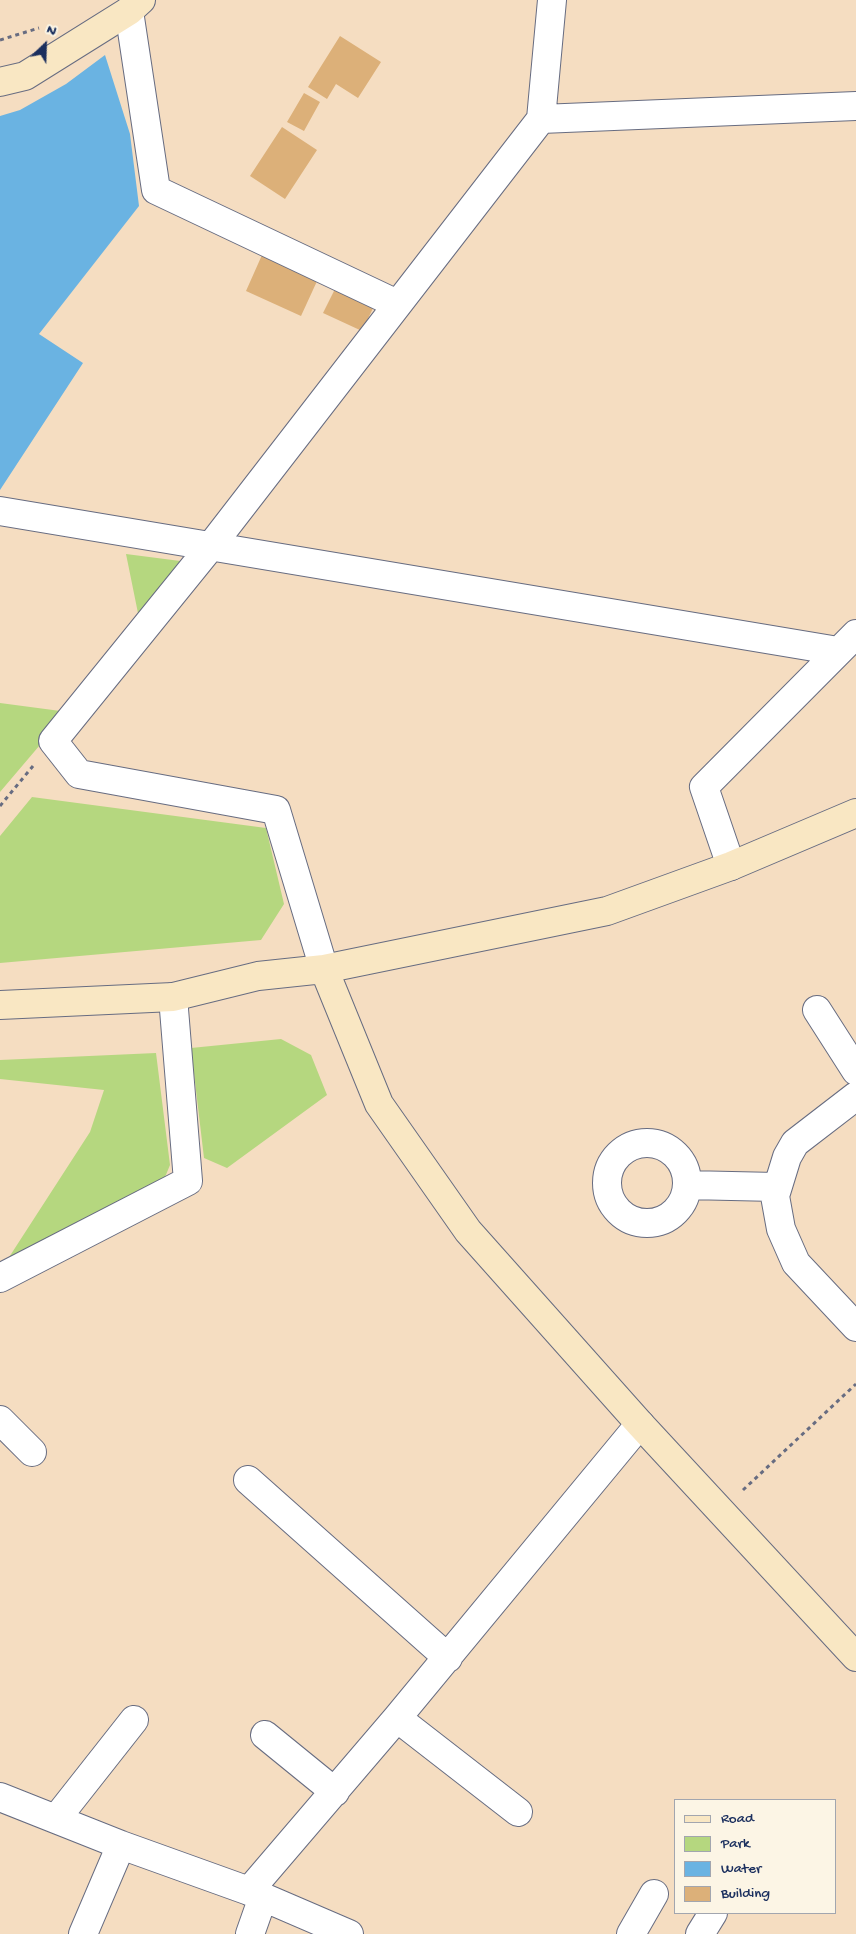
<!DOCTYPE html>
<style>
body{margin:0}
#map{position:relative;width:856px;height:1934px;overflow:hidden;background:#f5ddc1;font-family:"Gochi Hand",sans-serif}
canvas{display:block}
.legend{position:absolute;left:674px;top:1799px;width:162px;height:115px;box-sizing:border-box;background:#fcf5e5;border:1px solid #a2a6af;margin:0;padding:6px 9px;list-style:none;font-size:15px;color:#1b2f5e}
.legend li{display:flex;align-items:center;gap:10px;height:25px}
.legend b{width:25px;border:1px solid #a2a6af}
.north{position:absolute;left:20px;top:20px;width:50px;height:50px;-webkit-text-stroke:4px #fcf5e5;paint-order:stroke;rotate:24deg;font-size:14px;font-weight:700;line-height:20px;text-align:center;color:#1b2f5e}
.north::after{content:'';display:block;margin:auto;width:18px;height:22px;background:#1b2f5e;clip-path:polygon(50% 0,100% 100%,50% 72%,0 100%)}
</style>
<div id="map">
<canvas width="856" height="1934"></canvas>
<ul class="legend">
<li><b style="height:6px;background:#f9e7c3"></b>Road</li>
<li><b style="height:14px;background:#b5d77f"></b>Park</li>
<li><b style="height:14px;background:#6ab3e2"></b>Water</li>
<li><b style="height:14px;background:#dcb079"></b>Building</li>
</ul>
<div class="north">N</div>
</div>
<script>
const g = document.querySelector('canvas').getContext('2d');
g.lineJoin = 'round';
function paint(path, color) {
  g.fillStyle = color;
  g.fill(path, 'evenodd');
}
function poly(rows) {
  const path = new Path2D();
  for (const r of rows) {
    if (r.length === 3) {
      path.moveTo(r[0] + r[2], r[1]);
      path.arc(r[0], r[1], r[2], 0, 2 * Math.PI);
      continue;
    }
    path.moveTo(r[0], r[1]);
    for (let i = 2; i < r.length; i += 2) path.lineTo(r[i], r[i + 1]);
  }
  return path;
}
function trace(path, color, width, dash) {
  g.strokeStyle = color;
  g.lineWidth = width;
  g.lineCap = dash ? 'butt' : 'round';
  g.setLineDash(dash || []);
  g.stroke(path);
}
paint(poly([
 [126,554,188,562,140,623],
 [0,703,68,712,0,792],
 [32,797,266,828,284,904,261,940,0,963,0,836],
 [281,1039,311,1055,327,1095,227,1168,204,1158,191,1048],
 [156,1053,170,1165,163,1182,4,1265,90,1132,104,1090,0,1079,0,1060]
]), '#b5d77f');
paint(poly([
 [105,55,130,134,139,206,39,334,83,363,0,490,0,116,20,110,66,84]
]), '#6ab3e2');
paint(poly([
 [340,36,381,62,358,98,336,84,327,99,308,87],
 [304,93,320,102,304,131,287,122],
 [282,127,317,150,285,199,250,176],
 [262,255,318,279,301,316,246,291],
 [337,285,376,302,362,331,323,313]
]), '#dcb079');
const street = poly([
 [129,11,156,190,397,304],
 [541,119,856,106],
 [0,511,838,651],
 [731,866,704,787,856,634],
 [324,969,276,810,79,774,53,741,211,546,541,119,552,0],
 [817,1010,856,1071],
 [856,1096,795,1143,787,1157,775,1196,781,1229,796,1263,856,1327],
 [647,1183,40],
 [687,1185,776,1187],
 [0,1278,188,1181,173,997],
 [0,1420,32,1452],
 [248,1480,448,1658],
 [397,1718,518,1812],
 [265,1735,335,1792],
 [0,1797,121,1845,249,1891,349,1934],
 [56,1819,134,1720],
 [249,1891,397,1718,640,1424],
 [83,1934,121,1845],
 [250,1934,263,1897],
 [631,1934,654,1894],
 [700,1934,713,1913]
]);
const secondary = poly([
 [0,82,25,76,129,11,141,0],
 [324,969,379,1104,468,1231,640,1424,856,1657],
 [0,1005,173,997,258,976,324,969,607,911,731,866,856,813]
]);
trace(street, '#676c81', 30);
trace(secondary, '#676c81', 30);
trace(poly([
 [0,40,39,28],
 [0,806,33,766],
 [743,1490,856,1384]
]), '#676c81', 3, [4, 4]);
trace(street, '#fff', 28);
trace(secondary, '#f9e7c3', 28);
</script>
